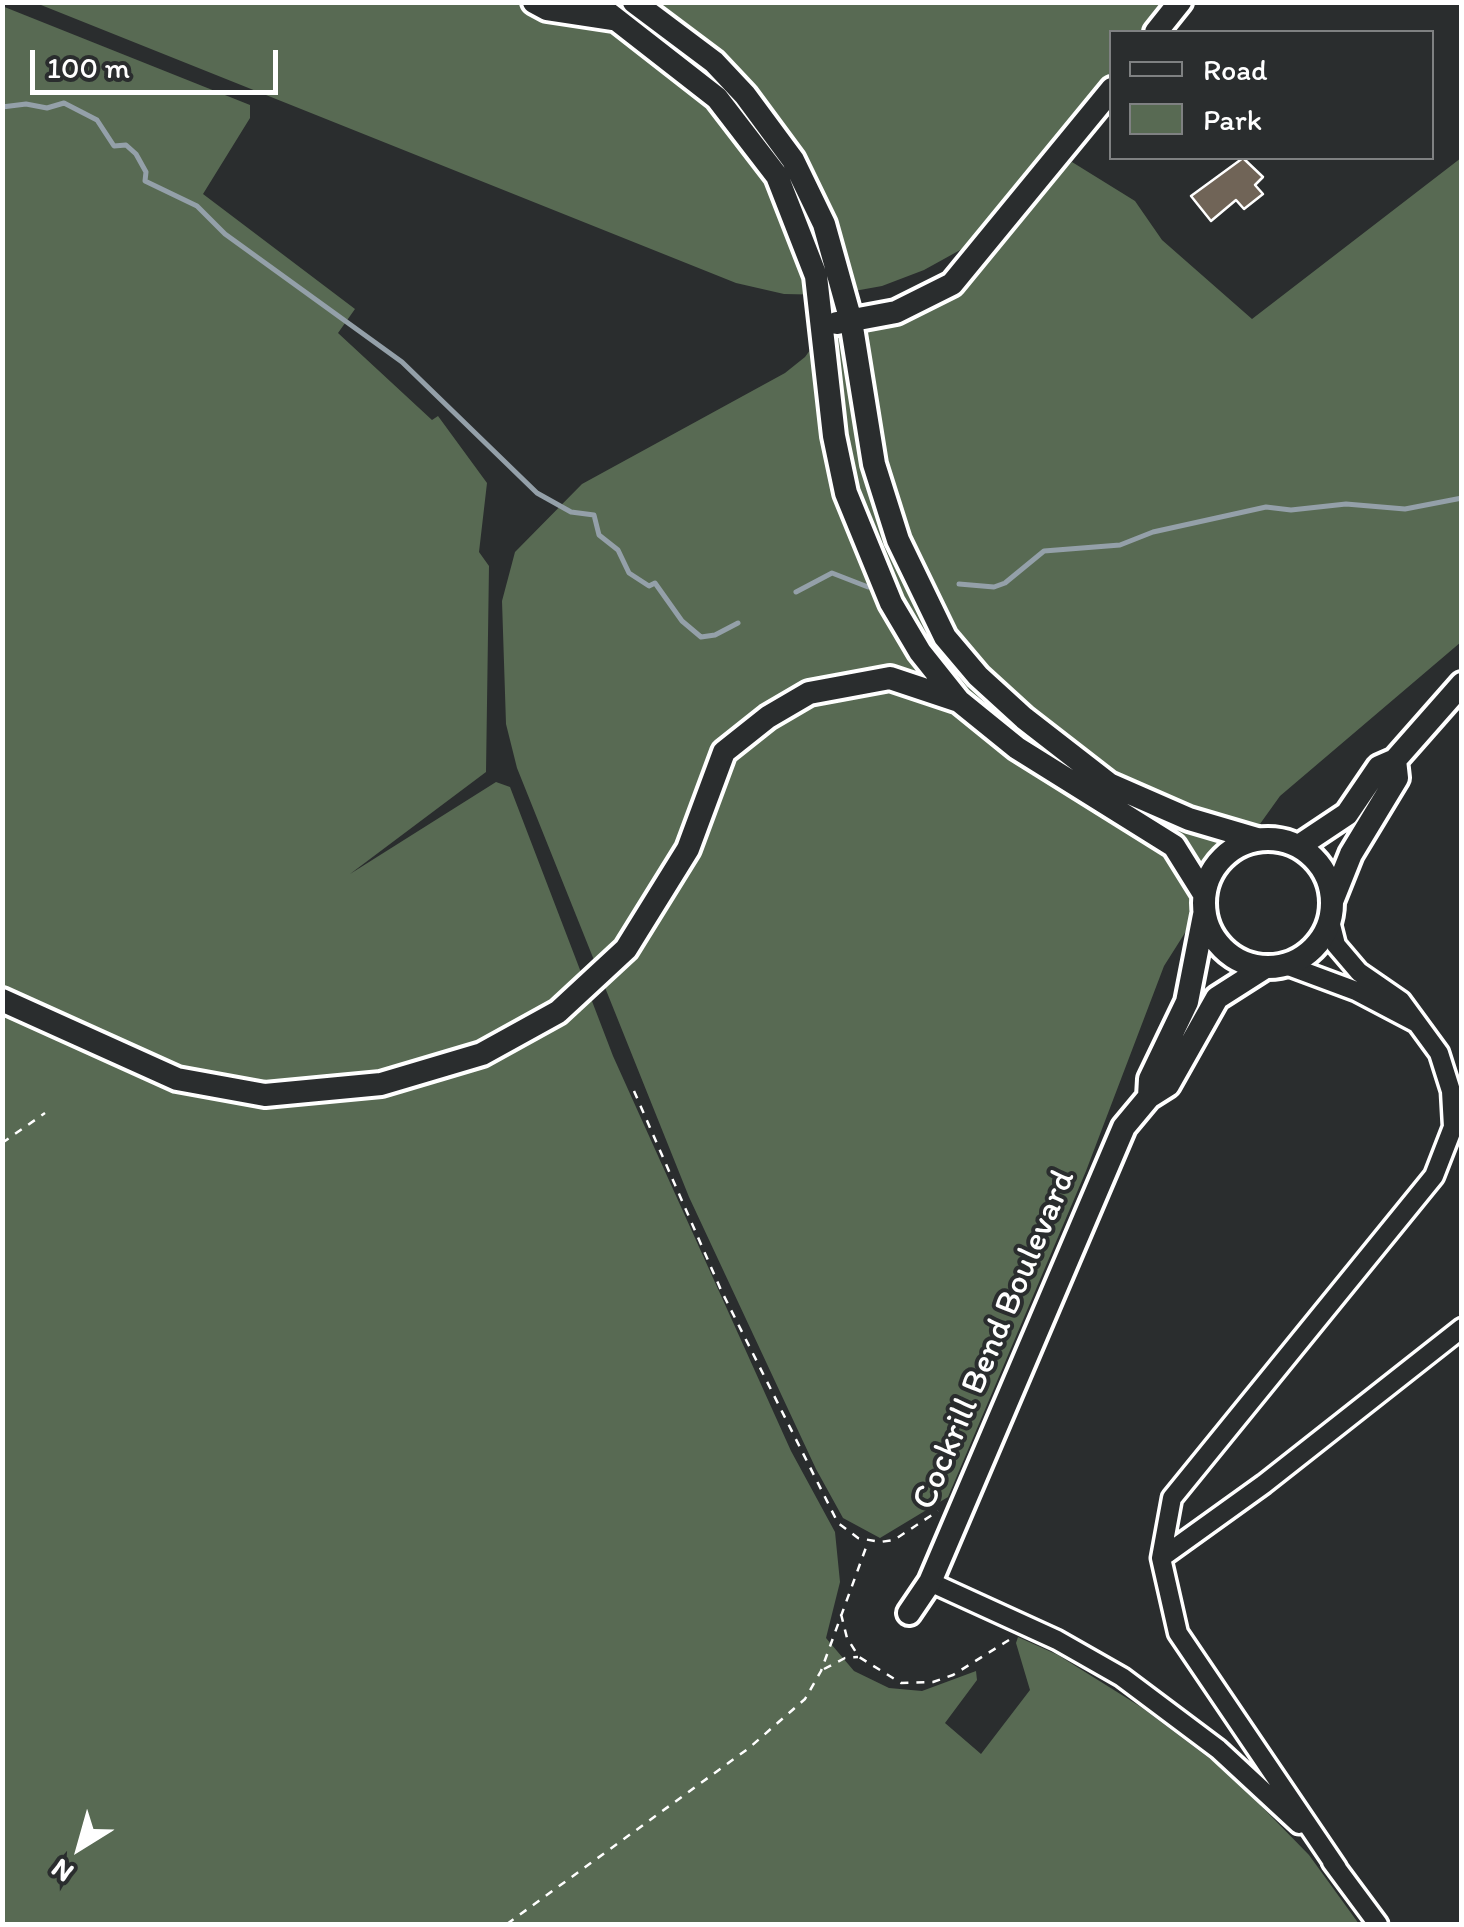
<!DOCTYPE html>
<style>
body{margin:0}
#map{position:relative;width:1464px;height:1927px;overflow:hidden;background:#2a2d2e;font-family:Itim,sans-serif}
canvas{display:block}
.frame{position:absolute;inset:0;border:5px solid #fff;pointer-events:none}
.legend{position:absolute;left:1109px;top:30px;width:325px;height:130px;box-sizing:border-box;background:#2a2d2e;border:2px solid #7f8182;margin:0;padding:12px 18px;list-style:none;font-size:30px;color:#fff}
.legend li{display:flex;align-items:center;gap:20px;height:50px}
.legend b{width:50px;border:2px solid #7f8182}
.north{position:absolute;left:30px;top:1797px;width:100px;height:100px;-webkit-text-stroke:8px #2a2d2e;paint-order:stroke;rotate:217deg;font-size:28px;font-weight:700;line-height:40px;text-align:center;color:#fff}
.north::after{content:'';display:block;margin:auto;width:35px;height:45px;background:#fff;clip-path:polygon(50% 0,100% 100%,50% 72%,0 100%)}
.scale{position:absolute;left:30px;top:50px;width:248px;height:45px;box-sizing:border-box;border:5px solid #fff;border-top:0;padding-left:12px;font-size:30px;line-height:35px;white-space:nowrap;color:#fff;-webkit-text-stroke:8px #2a2d2e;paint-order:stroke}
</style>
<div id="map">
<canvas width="1464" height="1927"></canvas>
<div class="frame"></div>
<ul class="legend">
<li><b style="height:12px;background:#2a2d2e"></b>Road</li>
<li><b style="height:28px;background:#586a53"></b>Park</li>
</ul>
<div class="north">N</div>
<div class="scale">100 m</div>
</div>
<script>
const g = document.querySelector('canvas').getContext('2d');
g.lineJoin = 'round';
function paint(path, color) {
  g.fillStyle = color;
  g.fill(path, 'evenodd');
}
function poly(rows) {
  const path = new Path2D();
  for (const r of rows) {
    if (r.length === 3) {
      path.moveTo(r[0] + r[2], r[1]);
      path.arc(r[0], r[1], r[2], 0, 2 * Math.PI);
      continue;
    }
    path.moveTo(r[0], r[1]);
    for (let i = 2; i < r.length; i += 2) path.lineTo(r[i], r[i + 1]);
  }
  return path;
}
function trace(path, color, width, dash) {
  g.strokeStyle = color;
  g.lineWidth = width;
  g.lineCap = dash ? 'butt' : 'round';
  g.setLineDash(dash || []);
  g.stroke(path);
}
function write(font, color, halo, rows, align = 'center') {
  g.font = font + ' Itim,sans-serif';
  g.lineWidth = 8;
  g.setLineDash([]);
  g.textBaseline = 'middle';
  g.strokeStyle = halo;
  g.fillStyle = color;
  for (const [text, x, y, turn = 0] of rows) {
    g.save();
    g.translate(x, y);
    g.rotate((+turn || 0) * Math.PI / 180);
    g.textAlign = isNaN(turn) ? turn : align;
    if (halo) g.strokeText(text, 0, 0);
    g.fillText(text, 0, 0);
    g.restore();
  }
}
paint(poly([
 [36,3,1169,3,1146,32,1112,32,1111,76,991,225,962,249,924,270,882,286,832,295,784,294,736,283],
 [2,6,250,105,250,118,203,194,355,309,338,333,432,420,438,416,487,483,479,552,489,566,486,772,350,874,496,782,510,787,613,1056,791,1451,835,1532,840,1582,826,1638,854,1671,889,1688,922,1691,976,1671,977,1680,945,1723,981,1754,1030,1690,1016,1643,1018,1637,1058,1655,1141,1707,1229,1773,1309,1855,1359,1924,3,1924],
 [1461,158,1461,642,1280,796,1207,898,1164,966,1086,1171,948,1497,880,1538,843,1518,816,1469,689,1197,517,768,506,724,502,601,515,552,582,484,785,373,805,357,836,314,917,293,953,276,1072,162,1135,201,1162,240,1252,319]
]), '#586a53');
trace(poly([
 [2,107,26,104,47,108,64,103,97,120,114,146,126,145,136,154,146,172,145,181,197,206,225,234,402,362,537,493,571,512,594,515,599,535,618,550,629,573,649,586,655,583,682,621,701,637,715,635,738,623],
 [959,584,994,587,1005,583,1044,551,1120,545,1153,532,1266,507,1291,510,1346,504,1405,509,1462,498],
 [796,592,832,573,868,587]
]), '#94a0a9', 5);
const building = poly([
 [1243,158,1263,177,1255,185,1263,194,1244,209,1236,200,1211,221,1191,196,1243,158]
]);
paint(building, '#706457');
trace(building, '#fff', 2.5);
const minor = poly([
 [1330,921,1336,945,1359,972,1401,1001,1439,1053,1451,1091,1453,1127,1434,1176,1172,1498,1161,1558,1178,1633,1337,1868],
 [1286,965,1356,991,1415,1022],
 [1161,1558,1264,1484,1462,1328],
 [930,1582,1057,1640,1122,1677,1218,1749,1299,1824],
 [1332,1862,1378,1924]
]);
const tertiary = poly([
 [534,2,547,9,613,19],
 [594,2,717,98,777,176,816,276,834,436,846,493,891,603,920,652,959,701],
 [634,2,714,62,745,95,793,160,824,224,851,321,874,464,898,540,945,637,978,676,1024,718,1109,784,1189,819,1257,839],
 [1156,32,1180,2],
 [837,323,896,312,952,284,1112,89],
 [1268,903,64],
 [1299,846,1347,814,1379,767,1395,760,1462,684],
 [1333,899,1351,854,1397,778,1395,760],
 [2,1000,177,1079,265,1095,381,1084,482,1054,558,1012,626,949,688,849,724,752,768,717,809,693,890,678,959,701,1017,748,1174,846,1204,894],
 [1149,1097,1150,1079,1187,1002,1204,915],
 [909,1613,930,1582,1124,1127,1149,1097,1168,1085,1217,998,1264,968]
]);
trace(minor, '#fff', 25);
trace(tertiary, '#fff', 30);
trace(poly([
 [634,1091,721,1290,838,1523,858,1538,880,1542,894,1540,938,1511],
 [2,1143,45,1113],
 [841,1614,847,1638,859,1657,901,1683,933,1682,953,1675,1009,1640],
 [824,1669,845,1658,858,1657],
 [507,1924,749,1748,805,1699,821,1671,868,1542]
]), '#fff', 2.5, [8, 8]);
trace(minor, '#2a2d2e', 18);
trace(tertiary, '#2a2d2e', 22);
write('35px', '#fff', '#2a2d2e', [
 ["Cockrill Bend Boulevard",995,1340,-67]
]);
</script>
